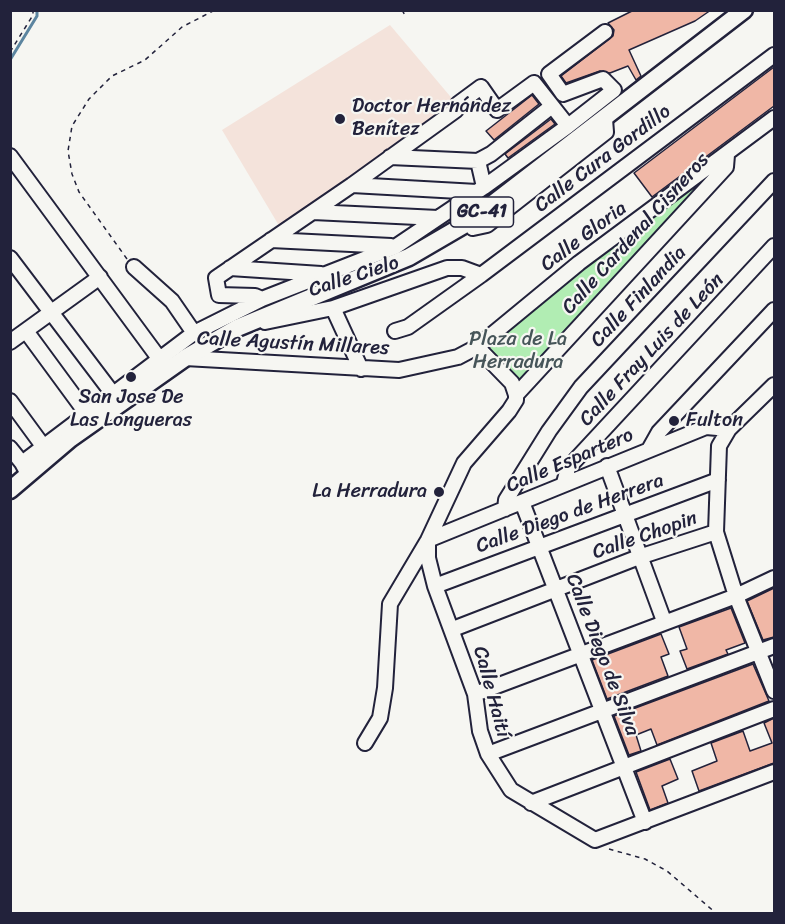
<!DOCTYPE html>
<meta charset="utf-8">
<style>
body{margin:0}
#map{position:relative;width:785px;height:924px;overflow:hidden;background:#f6f6f2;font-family:Sriracha,sans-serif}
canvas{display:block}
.frame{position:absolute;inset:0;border:12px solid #22223b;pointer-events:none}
</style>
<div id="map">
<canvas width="785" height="924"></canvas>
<div class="frame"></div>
</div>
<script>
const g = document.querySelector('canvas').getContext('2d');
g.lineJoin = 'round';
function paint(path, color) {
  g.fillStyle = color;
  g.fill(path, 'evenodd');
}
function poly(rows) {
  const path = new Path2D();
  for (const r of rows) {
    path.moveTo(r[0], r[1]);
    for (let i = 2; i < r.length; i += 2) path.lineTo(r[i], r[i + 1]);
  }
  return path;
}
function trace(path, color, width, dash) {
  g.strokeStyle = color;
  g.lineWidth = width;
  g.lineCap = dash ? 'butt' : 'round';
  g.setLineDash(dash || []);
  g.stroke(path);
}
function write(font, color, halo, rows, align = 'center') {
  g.font = font + ' Sriracha,sans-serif';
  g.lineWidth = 4.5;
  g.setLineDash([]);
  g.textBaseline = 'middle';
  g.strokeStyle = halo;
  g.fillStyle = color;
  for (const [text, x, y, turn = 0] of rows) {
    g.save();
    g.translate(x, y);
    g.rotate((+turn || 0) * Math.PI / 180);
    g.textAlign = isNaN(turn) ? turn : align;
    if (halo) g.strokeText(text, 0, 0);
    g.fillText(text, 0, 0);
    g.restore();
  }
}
paint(poly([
 [390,25,455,102,281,229,222,130]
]), '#f4e3db');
paint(poly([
 [723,161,518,387,481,348,580,265]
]), '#b1edb3');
trace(poly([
 [10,60,37,16,37,10]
]), '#5c85a0', 3);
const building = poly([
 [634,10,711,10,695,21,629,50,641,76,636,80,628,66,610,73,600,71,566,83,561,76,613,36,614,30,608,23,634,10],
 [774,67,774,106,652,197,634,173,774,67],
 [532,95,539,104,494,140,486,131,532,95],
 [551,119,555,124,508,158,505,154,551,119],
 [774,588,774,637,763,640,747,601,774,588],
 [731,608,745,643,726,650,728,654,687,669,680,651,687,649,679,627,731,608],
 [661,634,669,654,661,657,668,676,607,699,592,660,661,634],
 [753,664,769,701,657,745,651,729,636,735,641,751,629,755,614,716,753,664],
 [774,718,774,763,699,791,692,771,717,761,711,743,743,731,750,751,772,743,764,723,774,718],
 [670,759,678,779,662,786,668,803,650,810,636,772,670,759]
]);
paint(building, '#f0b7a6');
trace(building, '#22223b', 1.5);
const minor = poly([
 [10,156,164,365],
 [390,157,478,161,484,187],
 [478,161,491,154,552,106],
 [352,185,477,192],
 [313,212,438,218],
 [469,222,473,228,487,225,606,132,605,119],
 [271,240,391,246],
 [10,258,113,394],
 [134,267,172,301,194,333],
 [230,268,321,274],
 [262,299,255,296,219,295,216,278,352,185,456,110,458,104,481,87,497,110,534,83,568,126],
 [333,308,361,369],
 [265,322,333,308,447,268,462,268,481,275],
 [26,331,87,414],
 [395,331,408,327,481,275,774,55],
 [10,342,100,277],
 [477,347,579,263,774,118],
 [185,358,399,370,458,357,477,347,512,383,516,395],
 [774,385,729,429,719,446,716,532,736,596,774,691],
 [10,401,43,446],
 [10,448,22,463],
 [650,448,659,432,774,310],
 [607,466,664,621],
 [28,474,22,463,194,333,262,299,395,247,484,187,568,126,614,90,603,79,563,94,549,74,605,32],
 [564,483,568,468,774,246],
 [522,502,645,822],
 [505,509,506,500,549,431,581,387,774,181],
 [428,540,428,558,435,586,475,694,480,731,488,754,511,790,595,840,774,772],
 [428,540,706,427,729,429],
 [435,586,718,480],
 [453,629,639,557,716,532],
 [475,694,736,596,774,578],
 [365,743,380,718,385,688,390,604,428,540,464,463,509,411,516,400,516,395,726,167,727,155],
 [488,754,774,646],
 [531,803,774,709]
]);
const major = poly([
 [10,490,70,439,185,358,237,328,409,257,469,222,744,10]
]);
trace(minor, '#22223b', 18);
trace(major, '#22223b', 21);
trace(poly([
 [402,10,406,17],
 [10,52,33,15,33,10],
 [127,259,79,192,72,174,68,151,72,126,89,99,112,76,145,60,182,27,215,10],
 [609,849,645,859,667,871,717,914]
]), '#22223b', 1.5, [4.5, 4.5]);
trace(minor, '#f6f6f2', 14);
trace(major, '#f6f6f2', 16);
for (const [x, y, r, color] of [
 [340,119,6,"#22223b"],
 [131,377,6,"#22223b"],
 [674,421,6,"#22223b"],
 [439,492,6,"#22223b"]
]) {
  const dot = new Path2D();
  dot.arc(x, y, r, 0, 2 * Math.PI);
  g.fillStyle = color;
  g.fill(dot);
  trace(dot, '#f6f6f2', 2);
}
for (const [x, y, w] of [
 [482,212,63]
]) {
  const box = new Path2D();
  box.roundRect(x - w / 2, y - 15, w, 30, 4.5);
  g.fillStyle = '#f6f6f2';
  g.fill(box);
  trace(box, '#22223b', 1.5);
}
write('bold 18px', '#22223b', null, [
 ["GC-41",482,212]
]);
write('20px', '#22223b', '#f6f6f2', [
 ["Doctor Hernández",352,107],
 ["Benítez",352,130],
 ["San Jose De",131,398,"center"],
 ["Las Longueras",131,421,"center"],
 ["Fulton",686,421],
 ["La Herradura",427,492,"right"]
], 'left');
write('20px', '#22223b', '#f6f6f2', [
 ["Calle Cura Gordillo",603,159,-37],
 ["Calle Cardenal Cisneros",636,234,-48],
 ["Calle Gloria",584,237,-37],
 ["Calle Cielo",354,277,-18],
 ["Calle Finlandia",639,297,-47],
 ["Calle Agustín Millares",293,344,3],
 ["Calle Fray Luis de León",652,350,-47],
 ["Calle Espartero",570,461,-23],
 ["Calle Diego de Herrera",570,514,-20],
 ["Calle Chopin",645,536,-19],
 ["Calle Diego de Silva",602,655,69],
 ["Calle Haití",491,692,75]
]);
write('20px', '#465559', '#f6f6f2', [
 ["Plaza de La",518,340],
 ["Herradura",518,363]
]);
</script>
